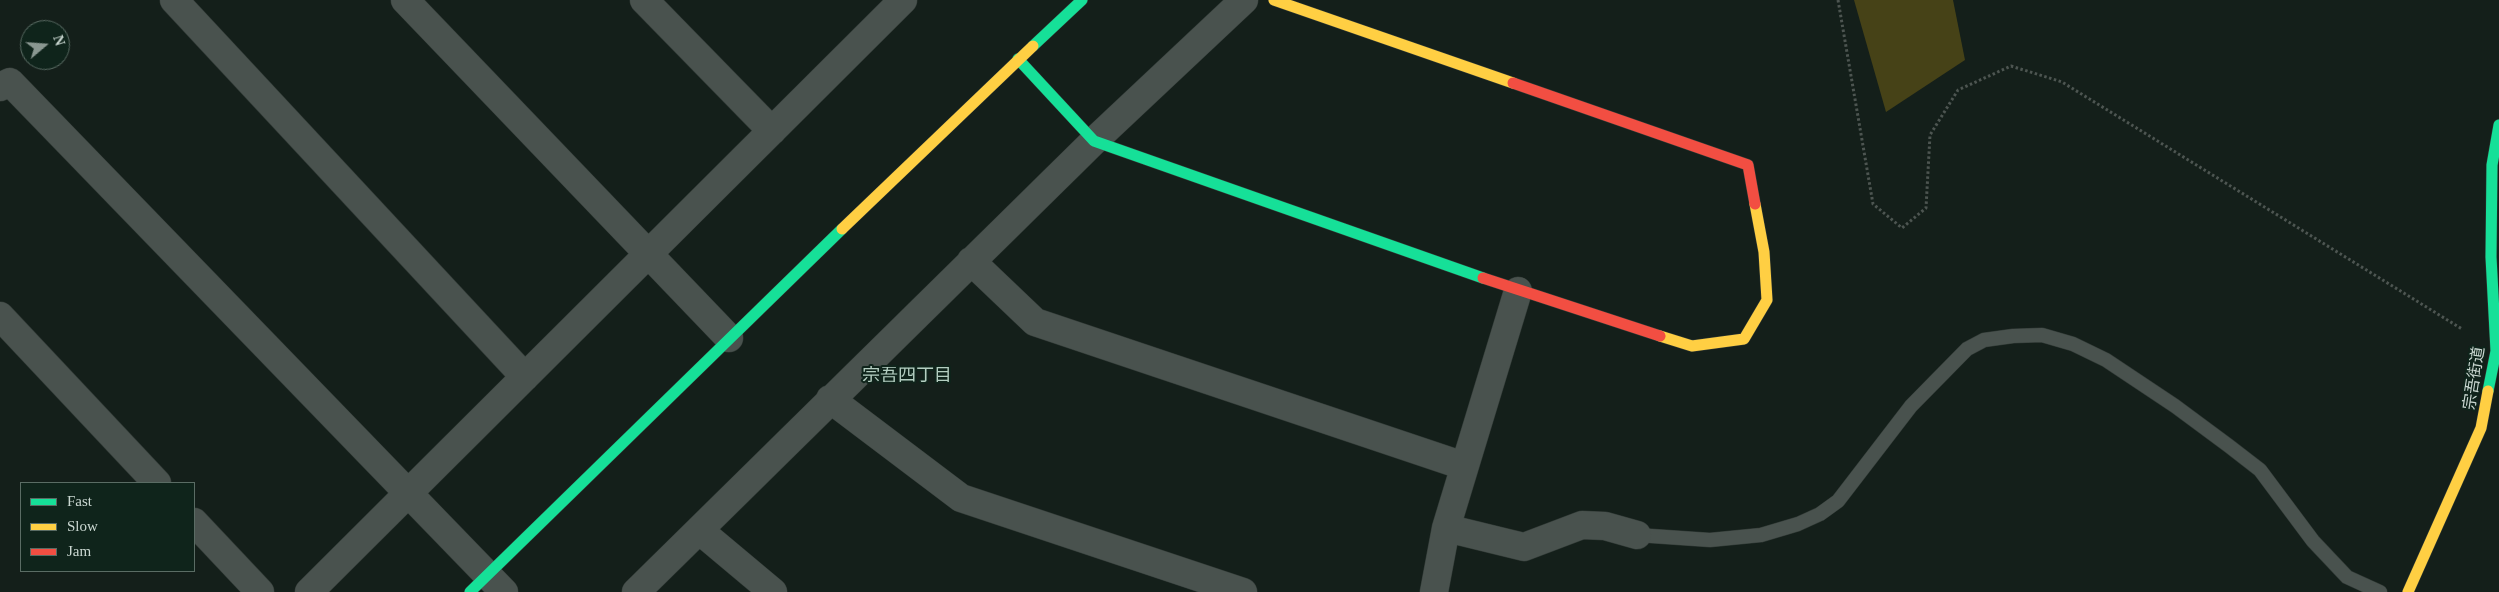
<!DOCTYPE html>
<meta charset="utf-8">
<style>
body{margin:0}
#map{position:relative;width:2499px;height:592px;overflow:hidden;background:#141f1a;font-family:Georgia,serif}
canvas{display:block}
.legend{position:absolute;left:20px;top:482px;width:175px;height:90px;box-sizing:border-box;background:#0f241b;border:1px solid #5a6c64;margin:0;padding:6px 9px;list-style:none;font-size:15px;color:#cad7d1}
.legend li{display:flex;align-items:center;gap:10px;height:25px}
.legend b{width:25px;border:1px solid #5a6c64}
.north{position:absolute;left:20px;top:20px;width:50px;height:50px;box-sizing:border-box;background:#0f241b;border:1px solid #5a6c64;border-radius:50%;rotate:72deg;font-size:14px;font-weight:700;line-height:20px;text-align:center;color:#cad7d1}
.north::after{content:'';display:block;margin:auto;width:18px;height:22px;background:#8a9791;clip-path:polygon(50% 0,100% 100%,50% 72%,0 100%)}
</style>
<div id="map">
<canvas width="2499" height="592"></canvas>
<ul class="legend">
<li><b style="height:6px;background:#16e098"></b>Fast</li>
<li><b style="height:6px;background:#ffcf43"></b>Slow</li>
<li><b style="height:6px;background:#f24e42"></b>Jam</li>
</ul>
<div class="north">N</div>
</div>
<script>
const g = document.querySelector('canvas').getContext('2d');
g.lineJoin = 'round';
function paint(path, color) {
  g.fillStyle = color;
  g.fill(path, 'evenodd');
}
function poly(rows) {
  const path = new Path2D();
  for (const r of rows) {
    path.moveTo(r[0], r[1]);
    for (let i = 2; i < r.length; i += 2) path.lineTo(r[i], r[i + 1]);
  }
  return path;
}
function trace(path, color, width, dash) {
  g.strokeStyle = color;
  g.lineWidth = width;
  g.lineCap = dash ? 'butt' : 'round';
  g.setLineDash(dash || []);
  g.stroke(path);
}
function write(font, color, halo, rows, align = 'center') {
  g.font = font + ' Georgia,"Noto Sans JP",serif';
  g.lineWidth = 4;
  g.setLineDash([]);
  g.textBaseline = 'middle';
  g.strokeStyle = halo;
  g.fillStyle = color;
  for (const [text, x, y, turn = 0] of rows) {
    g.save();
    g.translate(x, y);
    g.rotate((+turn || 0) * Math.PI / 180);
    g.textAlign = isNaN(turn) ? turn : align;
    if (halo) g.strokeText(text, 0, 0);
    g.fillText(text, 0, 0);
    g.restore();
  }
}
paint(poly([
 [1854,0,1953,0,1965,60,1886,112]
]), '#464217');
const lane = poly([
 [1637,535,1710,540,1761,535,1798,524,1820,514,1838,501,1911,406,1967,349,1984,340,2013,336,2042,335,2073,344,2106,360,2175,406,2229,446,2260,470,2313,541,2347,577,2380,592]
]);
const street = poly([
 [174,0,525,377],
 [405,0,729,338],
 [644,0,772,131],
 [0,87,10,82,504,592],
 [971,261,1035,322,1464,466],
 [0,316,157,483],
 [830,399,961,498,1243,592],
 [194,522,260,592],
 [1446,528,1524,547,1582,525,1605,526,1637,535],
 [699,530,773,592],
 [309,592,903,0],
 [636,592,1094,141,1244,0],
 [1434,592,1446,528,1518,291]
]);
const fast = poly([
 [1033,46,1082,0],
 [1018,59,1094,141,1483,278],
 [2488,391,2496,351,2491,257,2492,165,2499,125],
 [470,592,842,229]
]);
const slow = poly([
 [1274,0,1513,83],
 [842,229,1033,46],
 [1660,336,1692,346,1744,339,1767,300,1764,252,1755,204],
 [2408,592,2481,428,2488,391]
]);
const jam = poly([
 [1513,83,1748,165,1755,204],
 [1483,278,1660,336]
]);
trace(lane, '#313a36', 15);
trace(street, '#313a36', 29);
trace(fast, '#313a36', 12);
trace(slow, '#313a36', 12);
trace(jam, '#313a36', 12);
trace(poly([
 [1838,0,1873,204,1902,228,1926,208,1930,135,1958,90,2011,66,2062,82,2462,329]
]), '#4d5551', 3, [2.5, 2.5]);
trace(lane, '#49524e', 14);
trace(street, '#49524e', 28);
trace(fast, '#16e098', 11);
trace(slow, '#ffcf43', 11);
trace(jam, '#f24e42', 11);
write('16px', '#cad7d1', '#0f241b', [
 ["宗吾街道",2473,378,-81]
]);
write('18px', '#b4cec1', '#0f241b', [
 ["宗吾四丁目",907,374]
]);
</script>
